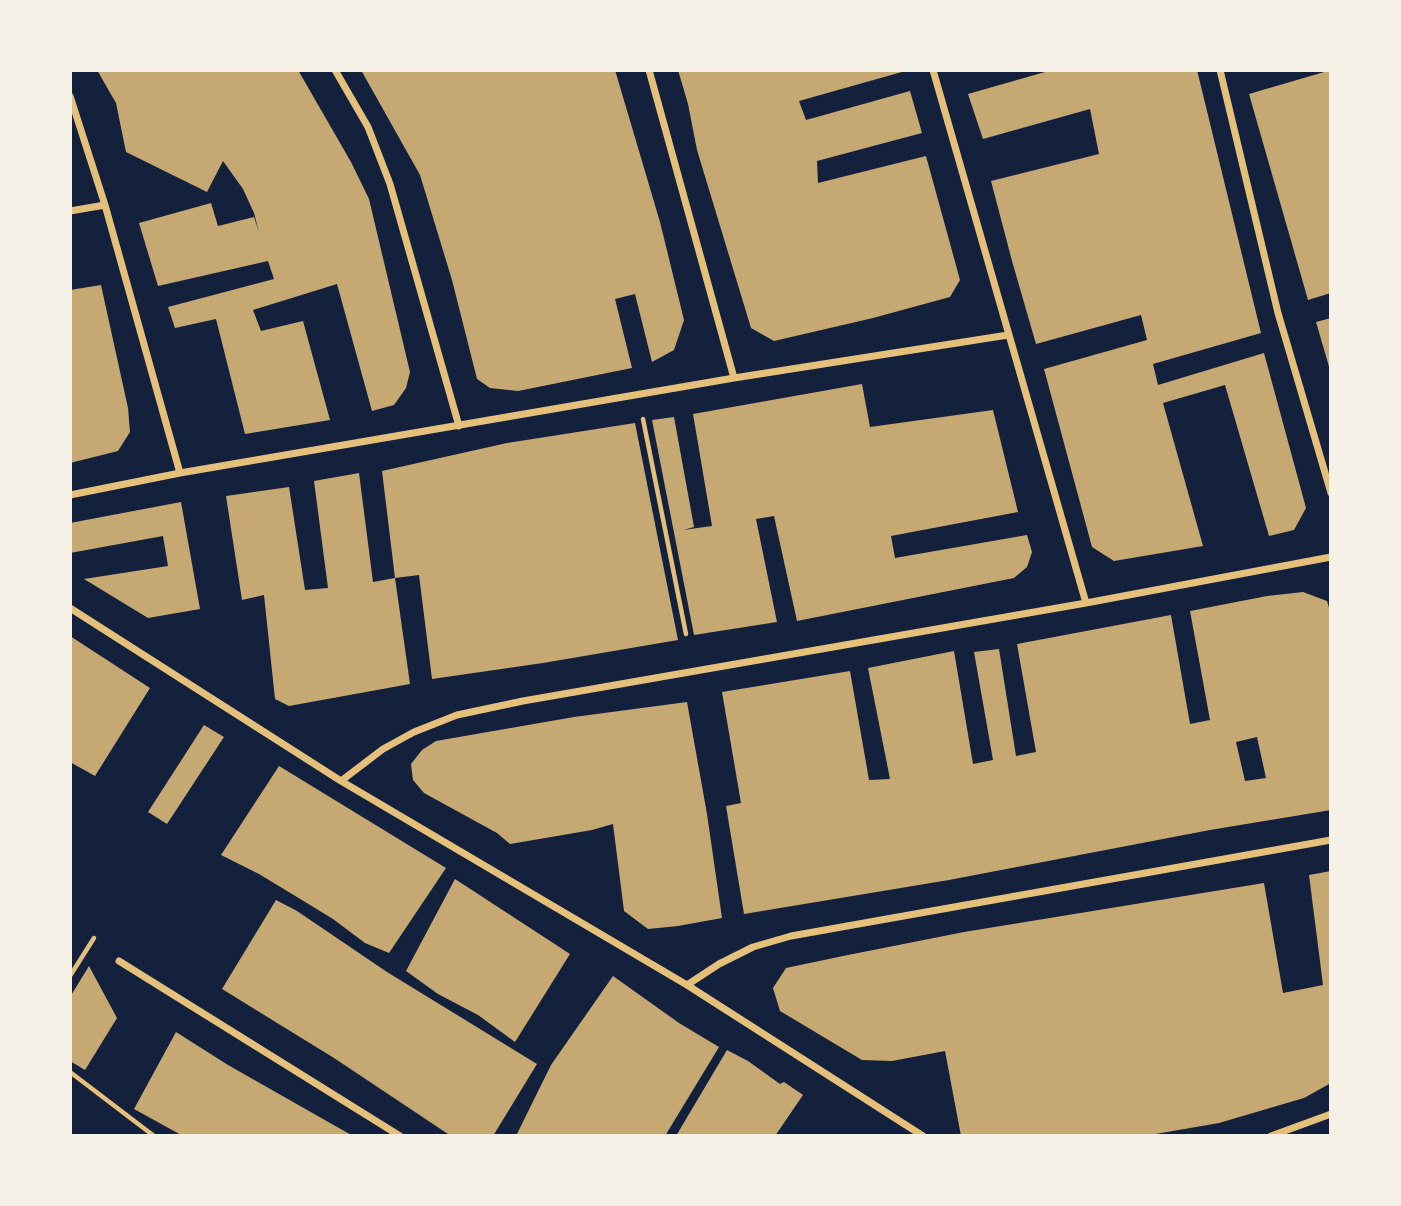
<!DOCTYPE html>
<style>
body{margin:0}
#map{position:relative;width:1401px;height:1206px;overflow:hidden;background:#14213d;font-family:Helvetica,sans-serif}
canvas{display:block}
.frame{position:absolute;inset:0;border:72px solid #f6f1e7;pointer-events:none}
</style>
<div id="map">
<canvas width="1401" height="1206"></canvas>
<div class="frame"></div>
</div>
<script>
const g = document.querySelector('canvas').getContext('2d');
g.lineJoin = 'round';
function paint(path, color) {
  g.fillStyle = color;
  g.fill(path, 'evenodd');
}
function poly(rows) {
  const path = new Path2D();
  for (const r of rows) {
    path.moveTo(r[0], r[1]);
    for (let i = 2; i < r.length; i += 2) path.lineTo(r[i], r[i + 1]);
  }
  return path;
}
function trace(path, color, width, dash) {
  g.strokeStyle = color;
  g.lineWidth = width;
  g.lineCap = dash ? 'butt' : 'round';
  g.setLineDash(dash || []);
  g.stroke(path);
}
paint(poly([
 [97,70,298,70,351,162,369,199,410,372,406,388,394,405,372,411,337,284,253,310,261,331,303,321,330,420,245,434,216,319,175,328,168,307,274,279,268,261,158,286,139,223,211,203,218,226,254,217,259,232,254,213,243,189,223,161,207,192,126,152,116,103],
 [361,70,615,70,660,222,684,320,674,350,652,362,635,294,615,299,632,368,518,391,490,388,477,379,452,280,420,175],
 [678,70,909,70,799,101,806,120,910,91,922,133,817,161,818,183,926,156,960,280,950,297,873,318,774,341,751,328,697,150,688,104],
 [1052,70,1197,70,1261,333,1153,364,1158,385,1264,353,1306,508,1294,530,1269,536,1225,385,1163,403,1203,546,1114,561,1092,547,1044,369,1147,340,1141,315,1036,344,1012,261,991,181,1099,154,1090,109,983,139,968,94],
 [1331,70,1331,293,1308,300,1249,94],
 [101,285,128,408,130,432,118,451,70,463,70,290],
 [1331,318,1331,370,1330,370,1316,322],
 [862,384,870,427,993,410,1018,512,891,536,895,558,1027,535,1032,552,1027,567,1014,578,797,621,774,516,756,519,777,622,694,635,652,420,674,417,694,527,683,530,712,526,693,414],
 [635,423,678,640,543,663,432,679,419,575,395,578,382,471,507,443],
 [359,473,373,582,395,578,410,684,289,706,275,699,264,595,242,600,226,496,289,487,305,590,328,588,314,481],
 [181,502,200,609,148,618,84,579,168,566,163,536,70,553,70,523],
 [1303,592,1327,601,1331,614,1331,810,1210,830,949,880,744,914,726,806,741,803,722,692,850,671,869,780,890,779,868,668,954,651,973,764,993,760,974,652,999,649,1016,756,1036,752,1017,644,1171,615,1190,724,1210,720,1190,611,1267,596],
 [1257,737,1266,778,1245,781,1236,742],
 [70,636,150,688,95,776,70,762],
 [687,702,707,814,722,918,678,926,648,929,624,911,613,824,592,830,510,844,497,833,424,793,413,780,411,764,422,750,436,741,574,717],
 [204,725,224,737,167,824,148,812],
 [279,766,446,868,389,953,365,943,333,919,292,894,259,874,221,855],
 [1331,871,1331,1083,1304,1098,1219,1123,1144,1136,961,1136,945,1051,892,1061,862,1060,780,1011,773,988,786,968,843,956,964,932,1264,883,1283,993,1323,985,1309,875],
 [455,879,570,954,515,1042,478,1015,438,994,406,971],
 [276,900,297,911,387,972,537,1064,493,1136,451,1136,334,1058,222,989],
 [89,966,117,1018,85,1070,70,1061,70,997],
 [613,976,679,1023,719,1047,665,1136,516,1136,551,1065],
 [176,1032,228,1065,353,1136,183,1136,134,1109],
 [727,1050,748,1061,780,1084,784,1082,803,1095,775,1136,676,1136]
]), '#c6a872');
trace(poly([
 [643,419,686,634],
 [70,976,94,938],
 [70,1072,154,1136]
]), '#e5c07b', 4.5);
trace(poly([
 [335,70,368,127,390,184,459,426],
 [649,70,734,378],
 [933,70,1086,603],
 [1220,70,1278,313,1331,493],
 [70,96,105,205,180,473],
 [70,211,105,205],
 [70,495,180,473,734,378,1008,335],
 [70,608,341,781,687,985,923,1136],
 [341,781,383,749,414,732,457,715,523,701,1086,603,1331,557],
 [119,961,400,1136],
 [687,985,719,964,753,947,791,936,1331,840],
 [1271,1136,1331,1114]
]), '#e5c07b', 7);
</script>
